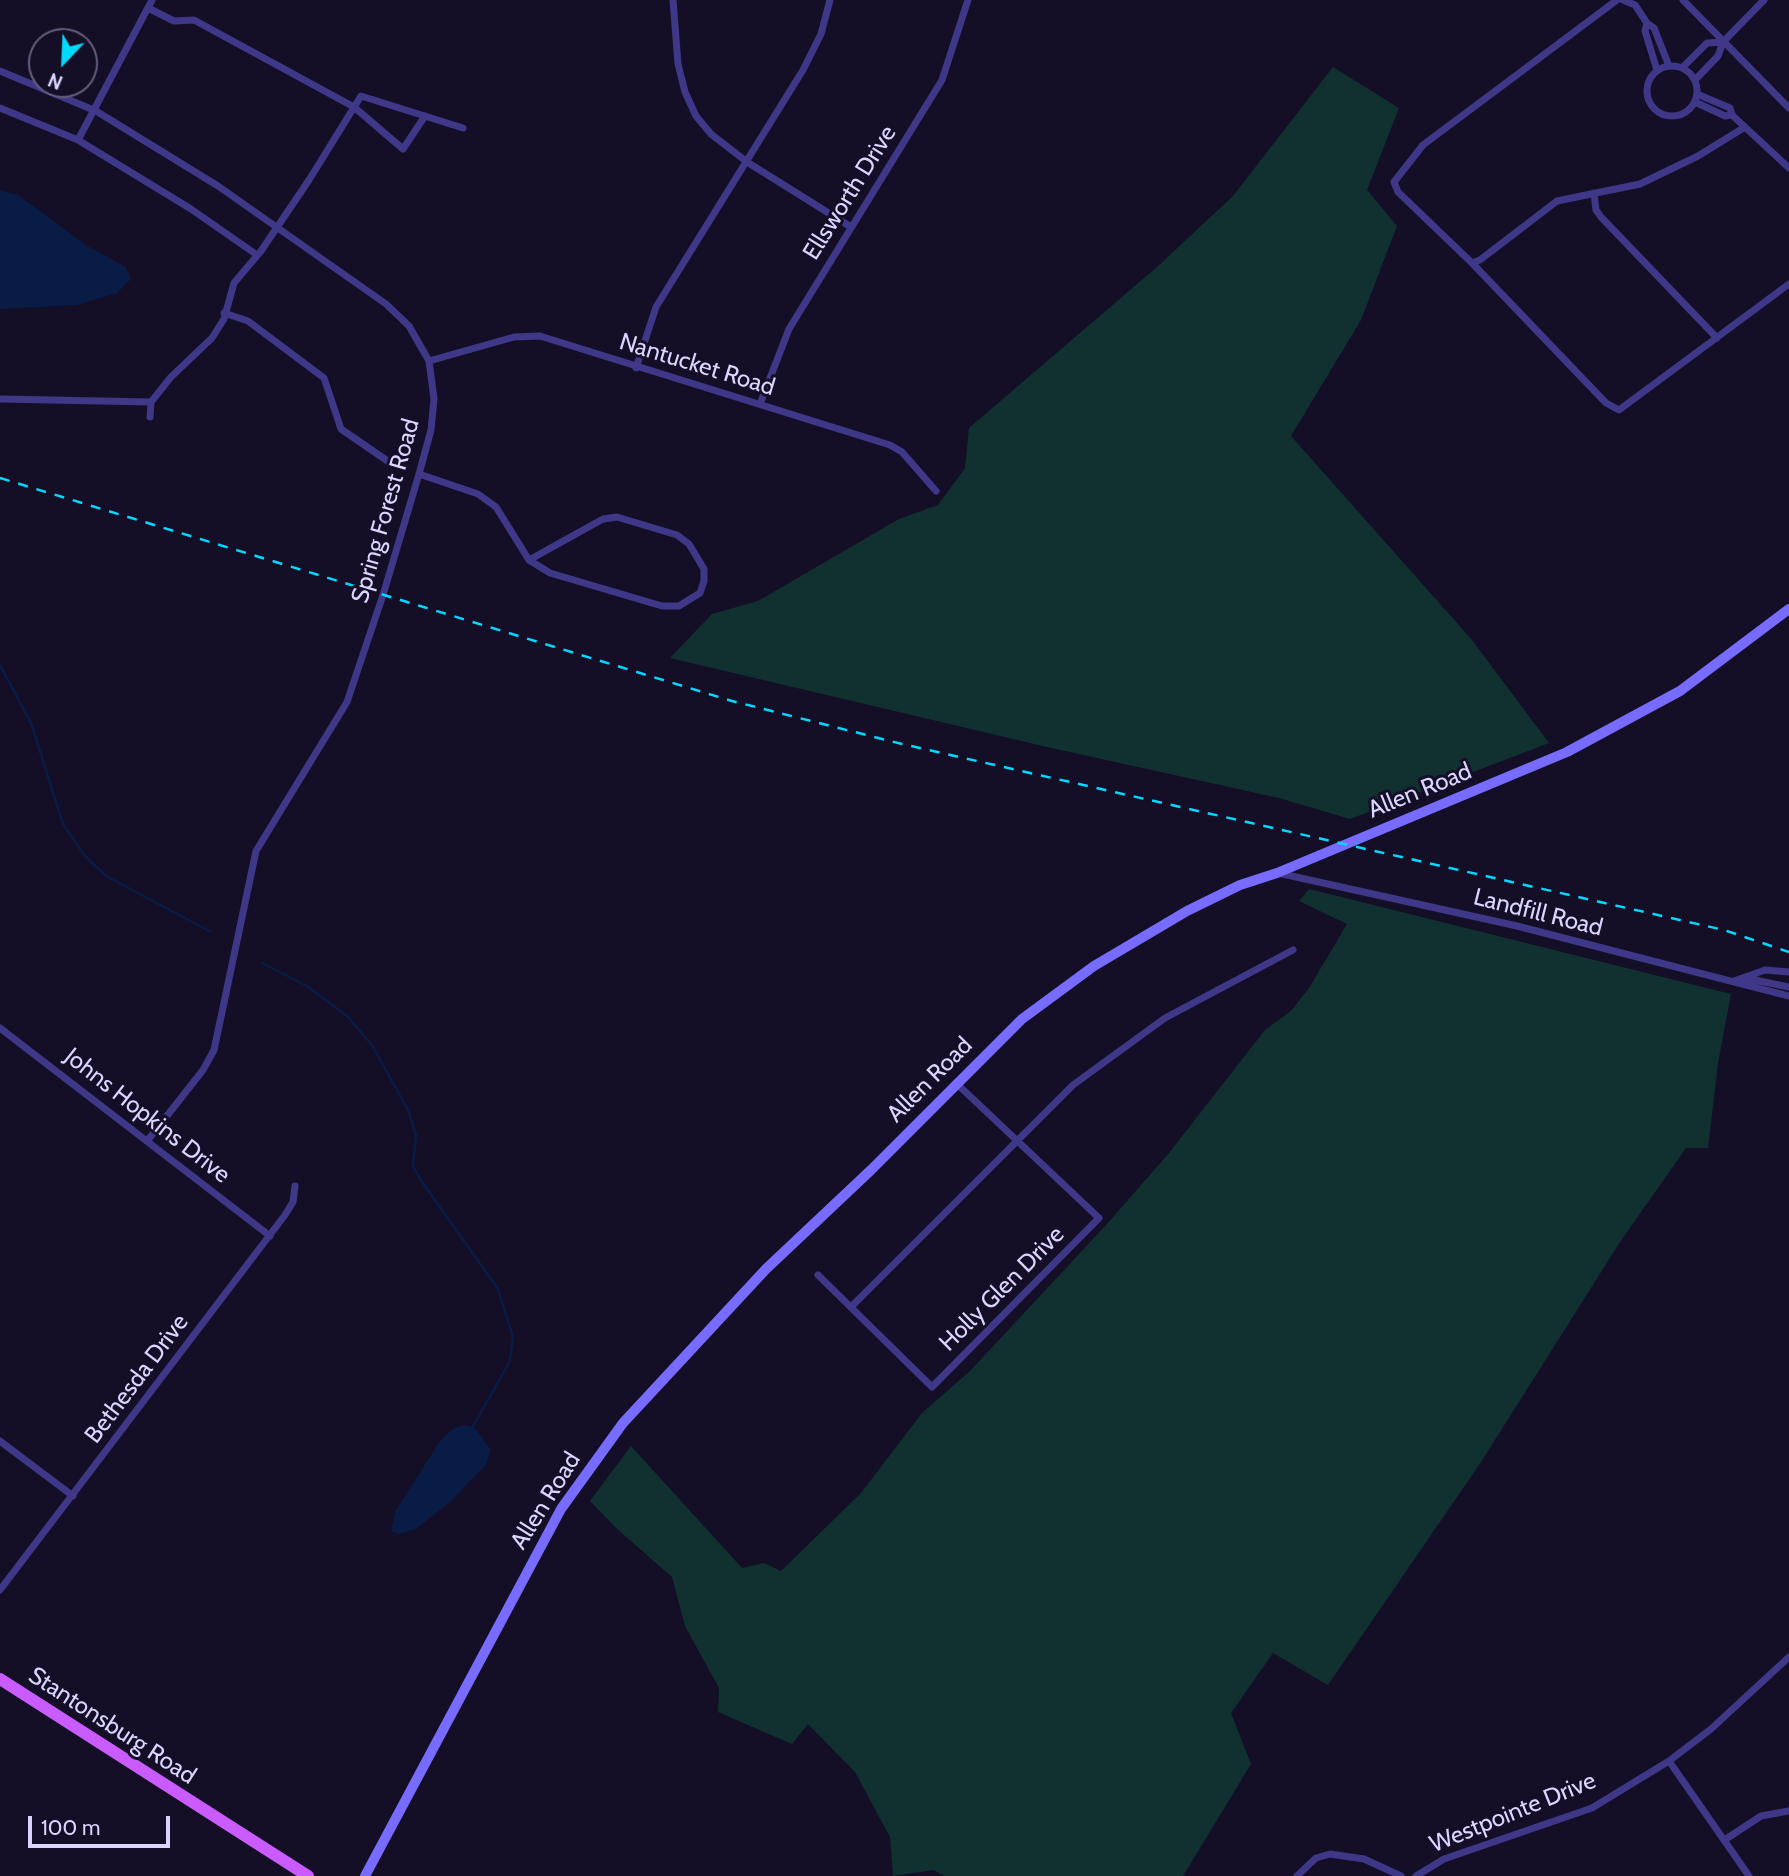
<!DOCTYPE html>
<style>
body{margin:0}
#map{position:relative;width:1789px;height:1876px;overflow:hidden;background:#140f27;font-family:Cabin,sans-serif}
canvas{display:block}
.north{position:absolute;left:28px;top:28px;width:70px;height:70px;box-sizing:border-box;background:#140f27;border:2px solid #645e7d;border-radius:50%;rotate:203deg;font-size:19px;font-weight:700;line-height:28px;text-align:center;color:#dcd5ff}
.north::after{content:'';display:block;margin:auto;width:24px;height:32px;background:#01d9ff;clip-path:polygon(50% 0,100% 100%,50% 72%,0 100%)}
.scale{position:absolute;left:28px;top:1816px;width:142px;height:32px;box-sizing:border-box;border:4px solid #dcd5ff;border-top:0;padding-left:9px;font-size:21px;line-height:24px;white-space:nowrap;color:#dcd5ff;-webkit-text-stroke:5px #140f27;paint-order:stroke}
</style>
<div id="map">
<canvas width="1789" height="1876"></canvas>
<div class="north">N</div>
<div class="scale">100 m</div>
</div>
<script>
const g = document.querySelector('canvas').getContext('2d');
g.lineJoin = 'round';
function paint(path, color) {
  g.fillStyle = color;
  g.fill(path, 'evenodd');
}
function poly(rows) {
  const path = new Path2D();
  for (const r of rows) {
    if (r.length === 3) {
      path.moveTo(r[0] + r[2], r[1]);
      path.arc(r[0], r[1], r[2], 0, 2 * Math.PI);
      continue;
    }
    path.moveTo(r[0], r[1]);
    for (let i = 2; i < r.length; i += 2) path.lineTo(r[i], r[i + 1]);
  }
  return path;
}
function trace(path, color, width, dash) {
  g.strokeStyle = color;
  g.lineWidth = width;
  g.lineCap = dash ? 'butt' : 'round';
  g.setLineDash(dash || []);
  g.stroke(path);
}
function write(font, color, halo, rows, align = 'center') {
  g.font = font + ' Cabin,sans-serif';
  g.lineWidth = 6;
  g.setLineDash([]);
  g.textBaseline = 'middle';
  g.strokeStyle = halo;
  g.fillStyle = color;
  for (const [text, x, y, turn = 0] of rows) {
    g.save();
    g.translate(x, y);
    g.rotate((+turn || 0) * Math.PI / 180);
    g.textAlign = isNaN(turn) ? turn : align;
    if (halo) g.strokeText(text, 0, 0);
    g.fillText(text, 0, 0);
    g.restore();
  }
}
paint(poly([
 [1333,67,1399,108,1367,190,1397,226,1361,320,1291,436,1472,640,1549,743,1350,819,1279,798,1047,747,670,658,712,614,758,601,899,519,938,505,965,468,969,428,1157,267,1233,196],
 [1309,889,1731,994,1718,1063,1708,1148,1686,1148,1620,1242,1481,1462,1328,1685,1273,1653,1231,1713,1251,1764,1183,1876,944,1876,934,1870,893,1876,890,1837,855,1772,808,1724,792,1744,718,1712,719,1688,685,1626,672,1577,616,1528,590,1501,631,1446,742,1568,764,1563,781,1571,861,1493,922,1413,970,1371,1107,1224,1169,1153,1265,1030,1291,1011,1309,988,1347,924,1299,901]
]), '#113131');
paint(poly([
 [0,190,18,195,86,245,126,267,131,279,117,293,77,305,0,309],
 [465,1425,475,1428,491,1450,486,1465,450,1502,416,1529,399,1534,391,1531,396,1510,440,1441,454,1428]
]), '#091c46');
trace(poly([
 [0,665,31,723,63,824,85,856,106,876,211,932],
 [262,963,307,986,347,1016,372,1045,408,1110,416,1135,413,1166,420,1179,498,1289,513,1337,510,1361,471,1430]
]), '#091c46', 2.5);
trace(poly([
 [673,0,678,64,685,92,696,116,711,134,747,162,851,227],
 [1617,0,1423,145,1394,182,1398,192,1472,263,1480,260,1557,201,1640,184,1698,156,1745,127],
 [1623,0,1635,5,1647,23],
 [1683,0,1789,108],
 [148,8,174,21,194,20,354,107,403,149,425,116],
 [1672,91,25],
 [1682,68,1707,43,1723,42],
 [1657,70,1645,31,1647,23,1654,28,1669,66],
 [0,71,96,111,218,186,386,304,409,326,429,361,434,399,431,430,419,474,383,595,347,702,256,851,214,1050,203,1070,148,1140],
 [1695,80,1718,56,1723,42,1764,0],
 [1697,94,1730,108,1732,115,1789,168],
 [1695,102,1725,116,1732,115],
 [0,108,78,140,191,209,257,255],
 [78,140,152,0],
 [1594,193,1596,210,1601,217,1717,338],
 [1472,263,1606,403,1619,410,1789,284],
 [224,313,248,321,324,378,341,429,392,464],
 [429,361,514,337,540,336,890,445,902,452,936,491],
 [636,368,656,307,803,70,821,34,830,0],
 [0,399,151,402],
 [760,404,789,329,942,80,968,0],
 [150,417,151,402,171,377,212,338,224,319,234,283,261,251,309,180,361,96,463,128],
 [419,474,478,494,496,507,529,560,550,573,662,606,679,606,700,593,704,581,704,569,689,544,677,535,617,517,603,519,529,560],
 [1278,873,1517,926,1789,996],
 [1745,978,1789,987],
 [1734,981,1765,970,1789,972],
 [0,1028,270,1236],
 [818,1275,932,1387,1099,1218,956,1083],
 [851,1307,1073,1085,1165,1018,1293,950],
 [0,1441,73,1496],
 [0,1590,285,1215,293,1202,295,1186],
 [1669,1761,1749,1876],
 [1726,1839,1761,1816,1789,1811],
 [1297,1876,1316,1858,1330,1854,1364,1859,1401,1876],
 [1416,1876,1444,1859,1592,1808,1669,1761,1711,1729,1789,1657]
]), '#3f3888', 7);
trace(poly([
 [365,1876,561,1509,623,1423,766,1269,871,1170,1022,1019,1094,966,1187,911,1240,885,1277,873,1567,752,1680,691,1789,609]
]), '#776cff', 10);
trace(poly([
 [0,1679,308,1876]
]), '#ca5cff', 12);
trace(poly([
 [0,478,732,701,902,744,1724,930,1789,952]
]), '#01d9ff', 2.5, [10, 9]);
write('24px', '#dcd5ff', '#140f27', [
 ["Ellsworth Drive",850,193,-58],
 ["Nantucket Road",697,365,17],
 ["Spring Forest Road",386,511,-74],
 ["Allen Road",1420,791,-22],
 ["Landfill Road",1538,913,14],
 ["Allen Road",930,1080,-45],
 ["Johns Hopkins Drive",147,1116,38],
 ["Holly Glen Drive",1002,1289,-45],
 ["Bethesda Drive",137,1379,-53],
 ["Allen Road",546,1501,-58],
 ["Stantonsburg Road",112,1726,33],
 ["Westpointe Drive",1513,1813,-22]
]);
</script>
